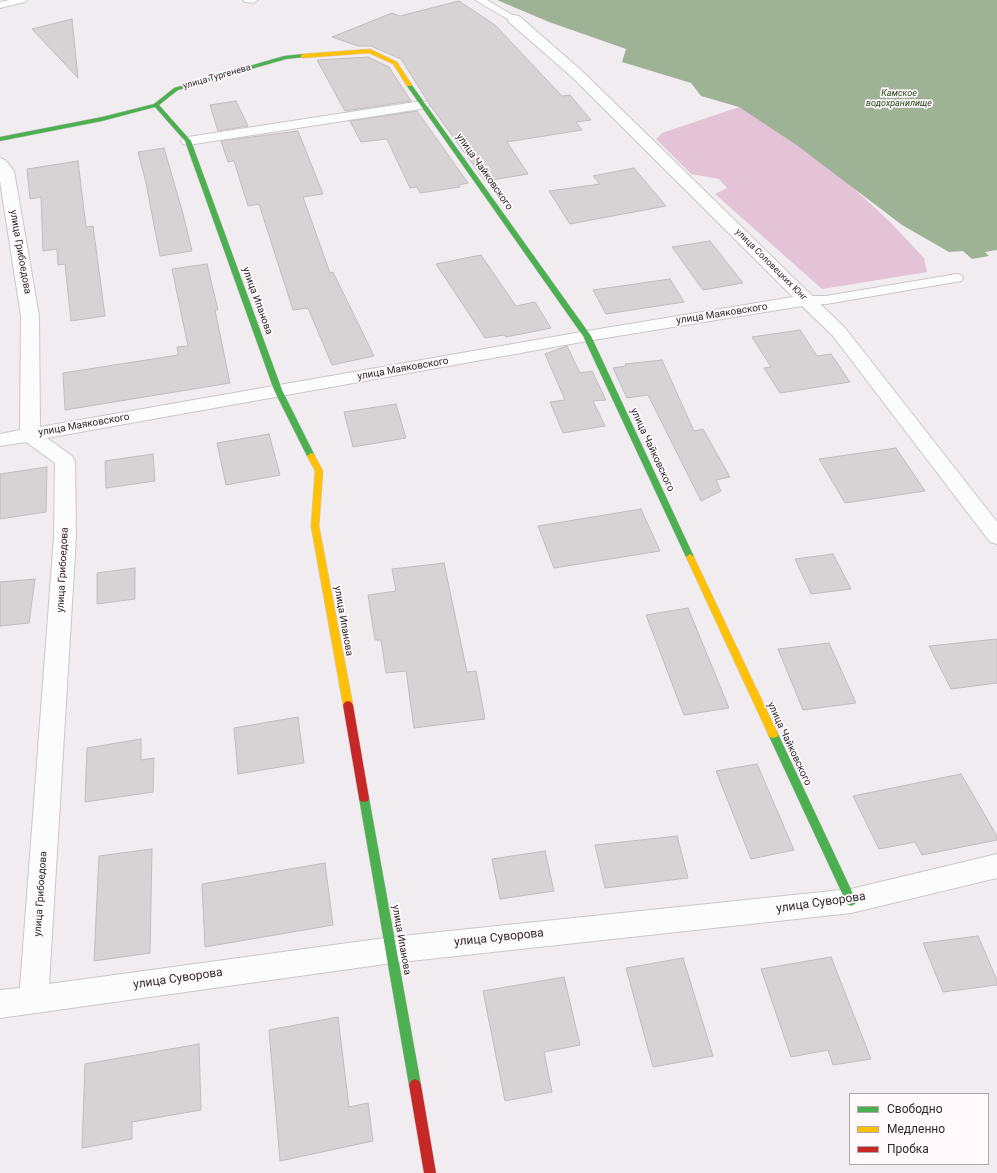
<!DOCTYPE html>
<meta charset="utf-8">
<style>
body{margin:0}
#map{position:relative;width:997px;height:1173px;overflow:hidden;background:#f1ecef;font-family:Roboto,sans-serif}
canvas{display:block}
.legend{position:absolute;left:849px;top:1093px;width:140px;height:72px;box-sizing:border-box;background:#fff9fc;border:1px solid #aba6a8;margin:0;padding:5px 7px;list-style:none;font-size:12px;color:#2c292b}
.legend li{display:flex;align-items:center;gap:8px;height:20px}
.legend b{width:20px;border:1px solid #aba6a8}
</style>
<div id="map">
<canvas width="997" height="1173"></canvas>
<ul class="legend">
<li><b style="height:5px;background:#4caf50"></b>Свободно</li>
<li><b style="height:5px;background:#ffc107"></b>Медленно</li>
<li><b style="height:5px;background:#c62828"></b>Пробка</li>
</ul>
</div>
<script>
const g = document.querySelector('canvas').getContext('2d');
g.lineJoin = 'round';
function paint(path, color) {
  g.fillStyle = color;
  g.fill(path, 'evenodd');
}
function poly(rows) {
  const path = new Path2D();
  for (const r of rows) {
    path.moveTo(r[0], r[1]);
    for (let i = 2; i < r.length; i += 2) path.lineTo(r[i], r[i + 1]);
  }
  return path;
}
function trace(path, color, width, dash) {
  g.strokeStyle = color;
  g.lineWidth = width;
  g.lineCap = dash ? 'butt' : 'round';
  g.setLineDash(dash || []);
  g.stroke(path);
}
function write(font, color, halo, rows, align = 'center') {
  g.font = font + ' Roboto,sans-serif';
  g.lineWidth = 3.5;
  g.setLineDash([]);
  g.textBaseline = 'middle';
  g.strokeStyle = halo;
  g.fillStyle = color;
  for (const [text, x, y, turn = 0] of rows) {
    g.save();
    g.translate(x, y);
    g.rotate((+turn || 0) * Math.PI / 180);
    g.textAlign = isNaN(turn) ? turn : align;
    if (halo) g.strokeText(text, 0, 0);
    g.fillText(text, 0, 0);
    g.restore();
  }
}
paint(poly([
 [739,107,803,141,890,222,924,258,927,272,822,289,715,194,727,188,719,179,691,174,656,139,662,133]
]), '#e3c3d5');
paint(poly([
 [497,0,997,0,997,250,985,252,989,256,972,259,963,251,949,252,902,225,798,146,739,107,701,96,691,83,622,62,626,49,549,22]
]), '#9eb395');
const building = poly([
 [459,1,495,25,562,96,570,95,591,120,576,122,582,130,507,142,528,174,485,181,430,105,401,59,371,46,358,46,332,37,392,13,400,16,459,1],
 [72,19,78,78,32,29,72,19],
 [368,57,389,67,411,101,345,111,317,60,368,57],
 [236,101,248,126,218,131,210,105,236,101],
 [417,111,468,183,459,185,460,187,420,193,417,187,410,188,387,139,361,142,350,121,417,111],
 [298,131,323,194,303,197,330,273,333,272,374,356,332,365,308,308,293,310,259,204,248,206,234,161,228,162,221,141,298,131],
 [164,148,183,214,192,251,160,256,146,183,138,152,164,148],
 [78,161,86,227,93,226,105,316,71,321,65,264,58,265,57,249,43,251,41,197,30,199,27,169,78,161],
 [634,168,666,206,570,224,549,191,600,184,593,176,634,168],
 [710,241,743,283,703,290,672,247,710,241],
 [481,255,516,306,535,302,551,328,506,337,504,335,485,338,436,264,481,255],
 [207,264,218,310,215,310,230,383,65,410,63,373,178,355,177,347,188,346,172,269,207,264],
 [670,279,684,302,606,314,593,290,670,279],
 [800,330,817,356,831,354,850,382,780,393,764,368,771,367,752,337,800,330],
 [567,346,580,373,592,371,606,400,593,401,605,426,563,433,550,402,565,400,545,354,567,346],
 [662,360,694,431,703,429,730,477,716,480,721,491,701,501,648,395,627,398,613,368,626,366,625,364,662,360],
 [396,404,406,438,353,447,344,412,396,404],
 [269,434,280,475,226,485,217,443,269,434],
 [896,448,925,491,845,503,819,459,896,448],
 [153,454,155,481,106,488,105,461,153,454],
 [47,467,46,512,0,519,0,474,47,467],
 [641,509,660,551,554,568,538,526,641,509],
 [833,554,851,589,811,594,795,559,833,554],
 [444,563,467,672,476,671,485,719,414,728,406,671,386,673,381,640,375,640,368,595,396,591,392,569,444,563],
 [135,568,135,599,97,604,97,573,135,568],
 [35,579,29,623,0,626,0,582,35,579],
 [688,608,729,708,684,715,646,615,688,608],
 [997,639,997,683,951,689,929,646,997,639],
 [829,643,856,703,803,710,778,649,829,643],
 [298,717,304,763,238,774,234,728,298,717],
 [141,739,141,760,154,758,153,792,85,802,87,748,141,739],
 [757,764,794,850,751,859,716,771,757,764],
 [961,774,997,836,997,840,922,855,915,842,879,849,853,796,961,774],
 [677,836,688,878,605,888,595,845,677,836],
 [152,849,150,953,94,961,99,856,152,849],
 [545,851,554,891,500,899,492,859,545,851],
 [325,863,333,925,205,947,202,884,325,863],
 [978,936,997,980,997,985,943,992,923,943,978,936],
 [831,957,871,1059,833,1065,828,1050,791,1057,761,969,831,957],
 [683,958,713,1056,653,1067,626,968,683,958],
 [564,977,580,1045,544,1052,552,1092,505,1101,483,991,564,977],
 [338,1017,349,1107,368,1103,373,1141,280,1161,269,1030,338,1017],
 [199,1044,201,1110,132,1122,132,1139,82,1148,85,1064,199,1044]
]);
paint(building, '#d7d3d5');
trace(building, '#c0bcbe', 1);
const lane = poly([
 [10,0,27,0,25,2,0,8,0,2,10,0],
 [243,0,258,0,253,3,245,2,243,0],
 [475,0,487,0,519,19,514,22,511,21,475,0],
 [957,274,961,275,963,278,961,281,826,304,806,304,800,300,806,296,826,296,957,274]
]);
const street = poly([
 [514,15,519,16,582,71,845,328,997,522,997,544,990,542,833,336,802,306,587,341,47,438,72,456,75,461,76,537,49,984,392,937,851,889,997,854,997,878,851,913,392,963,0,1018,0,990,20,988,54,537,55,463,26,442,0,446,0,434,20,430,21,316,0,181,0,158,5,160,14,171,39,316,40,427,587,331,793,297,572,77,509,22,508,19,509,16,514,15],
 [422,101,427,102,429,105,427,108,188,145,183,144,181,141,183,138,188,137,422,101]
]);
const fast = poly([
 [303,54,305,55,305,57,286,59,178,90,159,105,191,141,282,390,315,456,311,459,307,456,274,390,185,141,155,107,102,121,0,141,0,137,102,117,154,104,174,88,284,56,303,54],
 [407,84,411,84,591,336,694,557,693,559,690,560,686,557,583,336,407,86,407,84],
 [773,730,777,731,778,734,855,898,857,901,855,904,851,906,847,904,768,734,769,731,773,730],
 [364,794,368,795,369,798,421,1085,419,1089,415,1091,411,1089,409,1085,359,798,360,795,364,794]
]);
const slow = poly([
 [370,49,397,62,412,85,411,86,407,86,393,64,369,53,303,58,300,56,303,54,370,49],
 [311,453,314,454,323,471,319,526,353,705,351,708,348,709,345,708,343,705,311,526,315,471,307,456,311,453],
 [690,554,694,557,778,734,777,737,773,738,769,737,768,734,686,557,690,554]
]);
const jam = poly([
 [348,701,351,702,353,705,369,798,368,801,364,802,360,801,359,798,343,705,345,702,348,701],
 [415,1079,419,1081,421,1085,436,1173,424,1173,409,1085,411,1081,415,1079]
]);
trace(lane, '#cac7c9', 2);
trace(street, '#cac7c9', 2);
trace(fast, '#cac7c9', 1);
trace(slow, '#cac7c9', 1);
trace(jam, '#cac7c9', 1);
paint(lane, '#fdfcfd');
paint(street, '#fdfcfd');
paint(fast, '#4caf50');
paint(slow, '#ffc107');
paint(jam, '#c62828');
write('9px', '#2c292b', '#fff9fc', [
 ["улица Тургенева",217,77,-16],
 ["улица Соловецких Юнг",771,265,45]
]);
write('italic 9px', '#1a3b0d', '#fff9fc', [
 ["Камское",899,94],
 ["водохранилище",899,104]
]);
write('10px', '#2c292b', '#fff9fc', [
 ["улица Чайковского",484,172,55],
 ["улица Грибоедова",20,252,80],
 ["улица Ипанова",257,301,70],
 ["улица Маяковского",722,314,-9],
 ["улица Маяковского",403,369,-10],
 ["улица Маяковского",84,425,-10],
 ["улица Чайковского",652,450,65],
 ["улица Грибоедова",63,570,-87],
 ["улица Ипанова",343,621,80],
 ["улица Чайковского",789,744,65],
 ["улица Грибоедова",41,894,-86],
 ["улица Ипанова",401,940,80]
]);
write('12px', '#2c292b', '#fff9fc', [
 ["улица Суворова",821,903,-8],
 ["улица Суворова",499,938,-6],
 ["улица Суворова",178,979,-8]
]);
</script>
